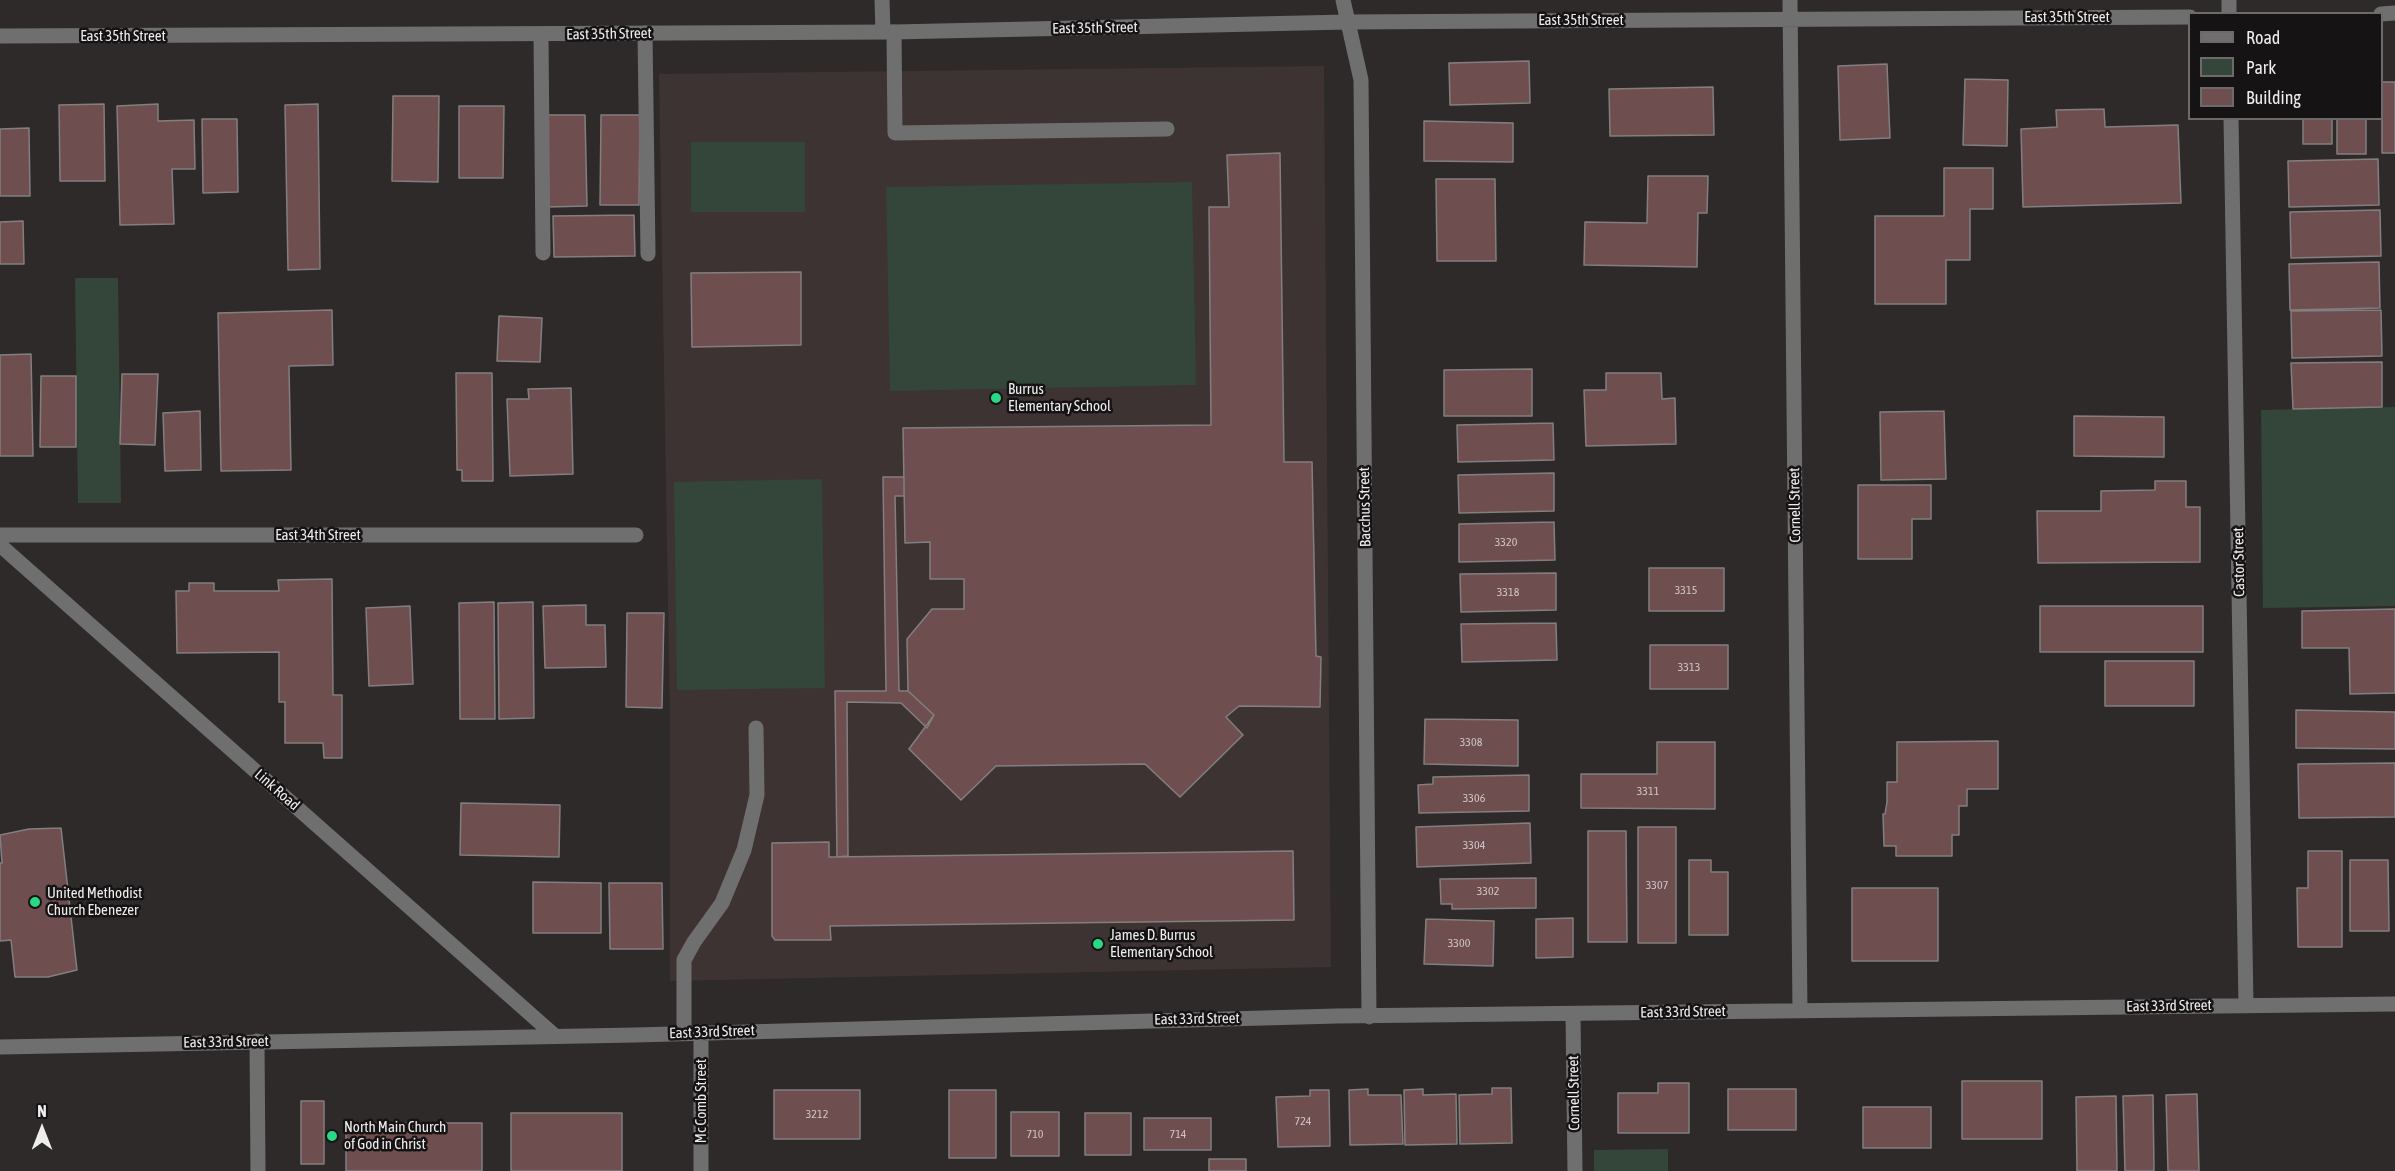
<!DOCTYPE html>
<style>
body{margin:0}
#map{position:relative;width:2395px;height:1171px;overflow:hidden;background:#2e2a2a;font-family:"Asap Condensed",sans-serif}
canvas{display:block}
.legend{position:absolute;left:2188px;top:12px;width:195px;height:108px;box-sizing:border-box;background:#151313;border:2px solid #6c6a6a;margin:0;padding:8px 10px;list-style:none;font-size:18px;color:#eeecec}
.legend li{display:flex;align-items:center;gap:12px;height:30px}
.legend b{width:30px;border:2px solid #6c6a6a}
.north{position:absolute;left:12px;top:1099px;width:60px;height:60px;-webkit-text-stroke:4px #151313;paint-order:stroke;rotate:0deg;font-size:16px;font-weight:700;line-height:24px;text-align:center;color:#eeecec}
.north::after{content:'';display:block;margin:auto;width:21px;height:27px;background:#eeecec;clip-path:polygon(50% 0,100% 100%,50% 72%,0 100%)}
</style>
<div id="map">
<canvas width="2395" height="1171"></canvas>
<ul class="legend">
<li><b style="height:8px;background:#706f6f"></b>Road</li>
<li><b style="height:16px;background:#34453a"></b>Park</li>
<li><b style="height:16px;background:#6f4e50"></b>Building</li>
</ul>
<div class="north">N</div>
</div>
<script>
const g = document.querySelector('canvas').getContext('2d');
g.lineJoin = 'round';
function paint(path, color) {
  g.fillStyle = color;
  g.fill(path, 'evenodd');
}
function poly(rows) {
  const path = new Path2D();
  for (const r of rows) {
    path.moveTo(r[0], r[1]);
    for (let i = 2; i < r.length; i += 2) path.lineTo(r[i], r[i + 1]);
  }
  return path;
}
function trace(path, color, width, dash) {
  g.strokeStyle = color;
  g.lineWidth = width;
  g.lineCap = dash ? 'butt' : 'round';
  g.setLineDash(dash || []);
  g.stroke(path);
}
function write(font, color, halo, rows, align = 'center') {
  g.font = font + ' "Asap Condensed",sans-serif';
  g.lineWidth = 5;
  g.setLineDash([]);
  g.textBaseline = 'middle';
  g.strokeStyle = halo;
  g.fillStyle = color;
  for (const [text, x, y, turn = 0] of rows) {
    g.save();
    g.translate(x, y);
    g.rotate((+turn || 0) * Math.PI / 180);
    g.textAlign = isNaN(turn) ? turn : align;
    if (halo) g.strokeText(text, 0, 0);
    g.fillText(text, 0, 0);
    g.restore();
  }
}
paint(poly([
 [1324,66,1331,967,670,981,670,722,659,74]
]), '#3d3333');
paint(poly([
 [805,142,805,212,691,212,691,142],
 [1192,182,1196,385,890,391,886,187],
 [75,278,118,278,121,503,78,503],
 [2395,407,2395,606,2263,608,2261,410],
 [822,479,825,688,677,690,674,482],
 [1668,1149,1668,1171,1594,1171,1594,1150]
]), '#34453a');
const building = poly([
 [1529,61,1530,103,1450,105,1449,63,1529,61],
 [1887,64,1890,138,1840,140,1838,66,1887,64],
 [1965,79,2008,80,2007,146,1963,145,1965,79],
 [2382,82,2395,82,2395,153,2382,153,2382,82],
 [1713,87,1714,135,1610,136,1609,89,1713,87],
 [393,96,439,96,438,182,392,181,393,96],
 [104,104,105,181,60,181,59,105,104,104],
 [158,104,158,121,194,120,195,169,172,169,174,224,120,225,117,106,158,104],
 [318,104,320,269,288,270,285,105,318,104],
 [459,106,504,106,503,178,459,178,459,106],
 [2104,109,2105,127,2178,125,2181,203,2023,207,2021,129,2057,127,2056,110,2104,109],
 [546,115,585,115,587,206,548,207,546,115],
 [601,115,640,115,639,205,600,205,601,115],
 [2303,118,2332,118,2332,144,2303,144,2303,118],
 [2337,118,2366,118,2366,154,2337,154,2337,118],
 [202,119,237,119,238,192,203,193,202,119],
 [1424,121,1513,123,1513,162,1424,161,1424,121],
 [29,128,30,196,0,196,0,129,29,128],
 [1280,153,1284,462,1312,462,1316,656,1321,657,1320,707,1239,706,1226,717,1243,735,1180,797,1145,764,996,766,961,800,909,749,934,715,908,691,907,639,932,609,964,609,964,579,930,579,930,542,905,543,903,428,1211,425,1209,207,1229,207,1227,155,1280,153],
 [2378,159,2379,205,2289,207,2288,161,2378,159],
 [1944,168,1993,168,1993,209,1970,209,1970,260,1946,260,1946,304,1875,304,1875,216,1944,216,1944,168],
 [1648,176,1708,176,1707,213,1698,213,1697,267,1584,265,1585,222,1647,223,1648,176],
 [1436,179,1495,179,1496,261,1437,261,1436,179],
 [2380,210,2381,256,2291,258,2290,212,2380,210],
 [634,215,635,256,554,257,553,216,634,215],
 [23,221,24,264,0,264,0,222,23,221],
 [2379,262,2380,308,2290,310,2289,264,2379,262],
 [801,272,801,345,692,347,691,273,801,272],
 [332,310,333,365,289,366,291,470,221,471,218,313,332,310],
 [2381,310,2382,356,2292,358,2291,311,2381,310],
 [499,316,542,318,540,362,497,361,499,316],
 [31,354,33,456,0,456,0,355,31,354],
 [2382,362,2382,407,2293,409,2291,363,2382,362],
 [1532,369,1532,416,1444,416,1444,370,1532,369],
 [456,373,492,373,493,481,462,481,462,470,457,470,456,373],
 [1606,373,1661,373,1662,399,1675,398,1676,444,1586,446,1584,390,1606,390,1606,373],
 [122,374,158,374,155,445,120,444,122,374],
 [41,376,76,376,76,447,40,447,41,376],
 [571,388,573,474,510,476,507,399,529,399,528,389,571,388],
 [200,411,201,470,165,471,163,413,200,411],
 [1944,411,1946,479,1881,480,1880,412,1944,411],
 [2074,416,2164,417,2164,457,2074,456,2074,416],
 [1553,423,1554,460,1458,462,1457,425,1553,423],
 [1554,473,1554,511,1459,513,1458,475,1554,473],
 [883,477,904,477,904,496,895,496,899,691,908,691,934,715,927,728,901,703,847,702,848,856,837,857,835,691,886,691,883,477],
 [2155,481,2186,481,2186,507,2200,507,2200,562,2038,563,2037,511,2101,511,2101,491,2155,490,2155,481],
 [1858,485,1931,485,1931,519,1912,519,1912,559,1858,559,1858,485],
 [1554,522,1555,560,1459,562,1459,524,1554,522],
 [1649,568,1724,568,1724,611,1649,611,1649,568],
 [1556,573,1556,610,1461,612,1460,574,1556,573],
 [332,579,333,695,342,695,342,758,324,758,323,743,285,743,285,702,279,702,279,652,177,653,176,591,189,591,189,583,214,583,214,591,279,591,278,580,332,579],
 [494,602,495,719,460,719,459,603,494,602],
 [533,602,534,718,499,719,498,603,533,602],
 [586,605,586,625,605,625,606,667,545,668,543,606,586,605],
 [410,606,413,684,369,686,366,608,410,606],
 [2040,606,2203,606,2203,652,2040,652,2040,606],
 [2395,609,2395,693,2350,694,2349,648,2302,648,2302,611,2395,609],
 [627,613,664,613,662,708,626,707,627,613],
 [1556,623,1557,660,1462,662,1461,624,1556,623],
 [1650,645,1728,645,1728,689,1650,689,1650,645],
 [2105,661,2194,661,2194,706,2105,706,2105,661],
 [2296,710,2395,712,2395,749,2296,748,2296,710],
 [1425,719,1518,720,1518,766,1424,764,1425,719],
 [1998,741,1998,789,1967,789,1967,806,1959,806,1959,835,1952,835,1952,856,1896,856,1896,846,1884,846,1883,814,1885,814,1887,802,1887,782,1897,782,1897,742,1998,741],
 [1657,742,1715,742,1715,809,1581,808,1581,774,1657,774,1657,742],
 [2395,763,2395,817,2299,818,2298,764,2395,763],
 [1529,775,1529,811,1419,813,1418,785,1433,784,1433,777,1529,775],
 [461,803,560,805,559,857,460,855,461,803],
 [1530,823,1531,863,1417,867,1416,827,1530,823],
 [1638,827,1676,827,1676,943,1638,943,1638,827],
 [61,828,77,970,48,977,15,977,11,940,0,941,0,863,2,863,0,835,29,829,61,828],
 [1588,831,1626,831,1627,942,1588,942,1588,831],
 [829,842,829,857,1293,851,1294,920,830,926,831,940,775,940,772,936,772,843,829,842],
 [2308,851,2342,851,2342,947,2298,947,2297,888,2308,888,2308,851],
 [1689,860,1711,860,1711,872,1728,872,1728,935,1689,935,1689,860],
 [2350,860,2388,860,2389,931,2350,931,2350,860],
 [1536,878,1536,908,1452,909,1452,904,1441,904,1440,879,1536,878],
 [533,882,601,883,601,933,533,933,533,882],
 [609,883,662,883,663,949,610,949,609,883],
 [1852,888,1938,888,1938,961,1852,961,1852,888],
 [1573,918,1573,957,1536,958,1536,919,1573,918],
 [1426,919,1494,921,1493,966,1424,964,1426,919],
 [1962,1081,2042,1081,2042,1139,1962,1139,1962,1081],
 [1658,1083,1689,1083,1689,1133,1618,1133,1618,1093,1658,1093,1658,1083],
 [1492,1088,1511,1088,1512,1143,1460,1144,1459,1095,1492,1094,1492,1088],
 [1368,1089,1368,1095,1401,1095,1403,1144,1350,1145,1349,1090,1368,1089],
 [1423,1089,1423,1095,1456,1094,1457,1144,1405,1145,1404,1090,1423,1089],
 [1728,1089,1796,1089,1796,1130,1728,1130,1728,1089],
 [774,1090,860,1090,860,1139,774,1139,774,1090],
 [949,1090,996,1090,996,1158,949,1158,949,1090],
 [1310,1090,1329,1090,1330,1146,1278,1147,1276,1097,1310,1096,1310,1090],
 [2197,1094,2199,1171,2168,1171,2166,1095,2197,1094],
 [2153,1095,2154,1171,2125,1171,2123,1096,2153,1095],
 [2116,1096,2117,1171,2077,1171,2076,1097,2116,1096],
 [301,1101,324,1101,324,1164,301,1164,301,1101],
 [1863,1107,1931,1107,1931,1148,1863,1148,1863,1107],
 [1011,1112,1059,1112,1059,1156,1011,1156,1011,1112],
 [511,1113,622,1113,622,1171,511,1171,511,1113],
 [1085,1113,1131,1113,1131,1155,1085,1155,1085,1113],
 [1144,1118,1211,1118,1211,1150,1144,1150,1144,1118],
 [346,1123,482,1123,482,1171,346,1171,346,1123],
 [1209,1159,1246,1159,1246,1171,1209,1171,1209,1159]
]);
paint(building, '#6f4e50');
trace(building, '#837f7f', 1.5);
trace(poly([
 [894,32,895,133,1167,129],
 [645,33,648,254],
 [541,35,543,253],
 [684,1032,684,960,694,942,722,903,744,850,757,795,756,728],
 [257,1041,258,1171]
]), '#706f6f', 15);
trace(poly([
 [882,0,883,32],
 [1343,0,1361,80,1369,1017],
 [1790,0,1800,1010],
 [2229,0,2229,14],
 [2381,14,2395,13],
 [0,36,894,32,1347,22,2190,17],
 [2231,118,2246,1006],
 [0,535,636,535],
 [0,545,554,1035],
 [1573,1014,1575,1171],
 [701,1032,701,1171],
 [0,1047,635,1035,1337,1016,2395,1004]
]), '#706f6f', 15);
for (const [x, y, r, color] of [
 [996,398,6,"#29d885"],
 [35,902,6,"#29d885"],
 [1098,944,6,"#29d885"],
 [332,1136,6,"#29d885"]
]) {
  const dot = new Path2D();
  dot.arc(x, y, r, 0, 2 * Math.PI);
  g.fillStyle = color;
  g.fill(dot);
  trace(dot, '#151313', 2);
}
write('12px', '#cec4c5', null, [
 ["3320",1506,542],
 ["3315",1686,590],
 ["3318",1508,592],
 ["3313",1689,667],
 ["3308",1471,742],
 ["3311",1648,791],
 ["3306",1474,798],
 ["3304",1474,845],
 ["3307",1657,885],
 ["3302",1488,891],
 ["3300",1459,943],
 ["3212",817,1114],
 ["724",1303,1121],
 ["710",1035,1134],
 ["714",1178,1134]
]);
write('15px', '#eeecec', '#151313', [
 ["East 35th Street",2067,17],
 ["East 35th Street",1581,20],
 ["East 35th Street",1095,28,-1],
 ["East 35th Street",609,34,-1],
 ["East 35th Street",123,36],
 ["Cornell Street",1795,505,-91],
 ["Bacchus Street",1365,507,-91],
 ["East 34th Street",318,535],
 ["Castor Street",2239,562,-91],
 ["Link Road",277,790,41],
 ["East 33rd Street",2169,1006,-1],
 ["East 33rd Street",1683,1012,-1],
 ["East 33rd Street",1197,1019,-1],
 ["East 33rd Street",712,1032,-2],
 ["East 33rd Street",226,1042,-1],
 ["Cornell Street",1574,1093,-91],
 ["Mc Comb Street",701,1101,-90]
]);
write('15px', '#eeecec', '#151313', [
 ["Burrus",1008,389],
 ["Elementary School",1008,406],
 ["United Methodist",47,893],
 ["Church Ebenezer",47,910],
 ["James D. Burrus",1110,935],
 ["Elementary School",1110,952],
 ["North Main Church",344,1127],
 ["of God in Christ",344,1144]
], 'left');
</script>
